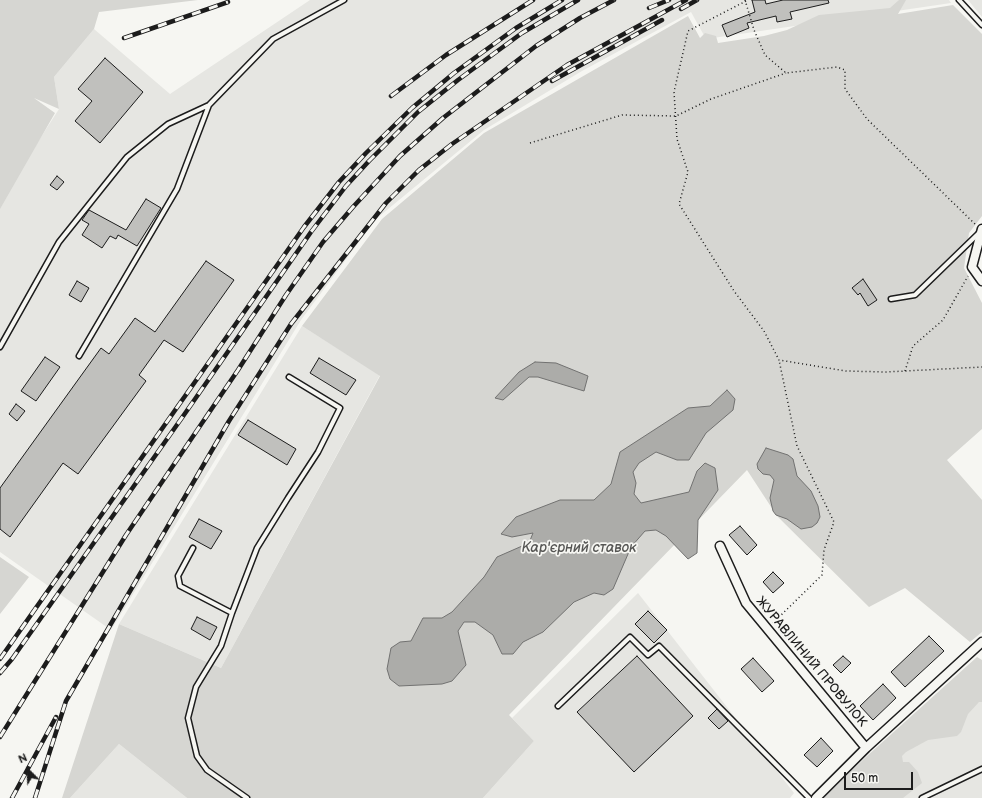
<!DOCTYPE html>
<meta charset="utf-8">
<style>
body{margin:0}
#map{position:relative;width:982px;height:798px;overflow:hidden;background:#f6f6f2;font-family:"Balsamiq Sans",sans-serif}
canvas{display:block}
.north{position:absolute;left:8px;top:750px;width:40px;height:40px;-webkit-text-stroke:3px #f6f6f2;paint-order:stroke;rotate:336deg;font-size:11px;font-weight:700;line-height:16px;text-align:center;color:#1c1c1c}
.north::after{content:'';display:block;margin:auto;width:14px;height:18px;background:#1c1c1c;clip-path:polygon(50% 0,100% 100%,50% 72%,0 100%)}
.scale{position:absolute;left:844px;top:772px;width:69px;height:18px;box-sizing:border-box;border:2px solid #1c1c1c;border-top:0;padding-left:5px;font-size:12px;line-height:14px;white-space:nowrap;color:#1c1c1c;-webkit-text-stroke:3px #f6f6f2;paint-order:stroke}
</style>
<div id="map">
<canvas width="982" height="798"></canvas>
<div class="north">N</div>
<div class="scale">50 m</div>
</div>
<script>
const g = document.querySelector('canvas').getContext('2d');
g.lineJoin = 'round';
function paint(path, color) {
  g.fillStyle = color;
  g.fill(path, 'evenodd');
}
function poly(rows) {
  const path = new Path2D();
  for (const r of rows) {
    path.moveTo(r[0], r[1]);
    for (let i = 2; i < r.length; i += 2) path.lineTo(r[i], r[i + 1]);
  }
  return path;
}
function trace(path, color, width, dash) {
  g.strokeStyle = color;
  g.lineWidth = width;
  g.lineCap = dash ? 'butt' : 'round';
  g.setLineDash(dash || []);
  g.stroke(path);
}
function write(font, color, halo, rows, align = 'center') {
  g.font = font + ' "Balsamiq Sans",sans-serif';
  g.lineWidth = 3.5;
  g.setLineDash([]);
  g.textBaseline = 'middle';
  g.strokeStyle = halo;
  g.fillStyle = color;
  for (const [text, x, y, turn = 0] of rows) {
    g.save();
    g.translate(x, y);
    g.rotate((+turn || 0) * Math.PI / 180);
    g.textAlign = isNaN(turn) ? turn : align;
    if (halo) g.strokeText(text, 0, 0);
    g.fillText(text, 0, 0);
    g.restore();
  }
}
paint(poly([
 [310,0,949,0,951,3,706,39,691,12,582,71,484,130,376,219,301,320,111,630,0,552,0,201,59,109,54,77,94,29,170,94],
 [968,0,982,0,982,17],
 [302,326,380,375,221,668,119,624],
 [638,593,794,793,790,798,483,798,534,741,512,718],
 [982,664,982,798,901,798,878,754],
 [119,744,187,798,70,798]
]), '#e6e6e2');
paint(poly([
 [0,0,198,0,99,12,94,29,54,77,59,109,34,98,55,113,0,209],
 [899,0,906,0,898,14,953,5,982,34,982,216,969,233,964,268,982,303,982,429,947,460,982,500,982,632,970,642,905,588,869,607,777,516,747,470,509,715,534,741,483,798,187,798,119,744,70,798,62,798,119,624,221,668,380,376,302,326,382,219,484,133,688,16,700,38,705,33,716,36,718,43,764,36,787,30,819,15,890,8],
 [0,557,29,577,0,614],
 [977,657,982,660,982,702,979,702,968,714,961,732,957,736,928,740,906,752,902,756,903,762,909,762,918,772,922,783,903,798,823,798,867,756]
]), '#d6d6d2');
const water = poly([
 [535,362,556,363,588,376,584,391,538,377,529,377,503,400,495,398,519,372,535,362],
 [727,390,735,399,733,410,706,433,689,460,677,460,656,452,639,463,633,472,636,483,634,494,641,503,689,492,697,471,705,463,715,468,718,490,698,520,697,553,688,559,666,536,656,530,645,531,631,547,613,589,604,595,594,593,574,602,543,632,523,642,513,654,502,654,493,635,475,622,464,622,458,631,466,665,452,681,442,684,399,686,390,679,387,669,391,648,400,642,411,641,423,618,442,618,452,612,484,577,497,557,529,543,533,533,512,537,501,534,516,517,560,500,594,500,611,484,620,452,688,408,710,406,727,390],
 [766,448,788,455,793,459,797,476,811,491,818,506,820,517,817,523,812,527,801,529,787,519,776,515,773,511,770,498,774,480,770,475,763,474,758,469,757,464,766,448]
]);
paint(water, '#acaca9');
trace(water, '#727271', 1);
const building = poly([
 [752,0,765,0,766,4,783,0,828,0,829,3,790,12,792,19,777,22,776,16,747,23,749,28,727,37,722,25,755,12,752,0],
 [105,58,143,92,100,143,75,121,92,101,78,89,105,58],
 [57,176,64,182,57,190,50,185,57,176],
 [146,199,161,208,137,246,118,235,116,239,110,236,102,248,82,235,89,224,82,220,89,210,126,230,146,199],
 [206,261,234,280,183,352,164,340,139,375,146,381,78,474,63,463,10,537,0,529,0,488,101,348,109,354,135,318,155,332,206,261],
 [863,279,877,300,868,306,860,293,858,295,852,288,863,279],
 [77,281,89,288,81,302,69,295,77,281],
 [45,357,60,367,36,401,21,391,45,357],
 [319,358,356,380,346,395,310,373,319,358],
 [16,404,25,411,17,421,9,414,16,404],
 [248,420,296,449,287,465,238,435,248,420],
 [199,519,222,531,211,549,189,537,199,519],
 [740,526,757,545,747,555,729,535,740,526],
 [773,572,784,583,773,593,763,582,773,572],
 [648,611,667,630,654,643,635,624,648,611],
 [197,617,217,627,210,640,191,629,197,617],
 [929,636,944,651,905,687,891,672,929,636],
 [637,656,693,716,634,772,577,712,637,656],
 [843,656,851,663,841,673,833,665,843,656],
 [753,658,774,681,762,692,741,669,753,658],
 [883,684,896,698,873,720,860,706,883,684],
 [717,709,728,721,719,729,708,718,717,709],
 [821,738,833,751,817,767,804,755,821,738]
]);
paint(building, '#c0c0bd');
trace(building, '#1c1c1c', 1);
const lane = poly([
 [959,0,982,25],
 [891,299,915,295,980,232],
 [0,347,59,242,127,157,168,124,209,105,273,39,344,0],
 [79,356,177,189,209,105],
 [193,548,178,576,180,586,232,613,221,646,196,687,188,718,197,756,207,770,247,798],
 [232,613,257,548,288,498,318,452,340,408,289,377],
 [558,706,630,637,648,655,659,646,809,798],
 [922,798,982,769]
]);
const street = poly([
 [982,229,972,267,982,281],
 [720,546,746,603,866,748],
 [816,798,866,748,982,642]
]);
trace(lane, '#1c1c1c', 7);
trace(street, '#1c1c1c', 11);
trace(poly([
 [745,0,754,30,765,55,786,73,837,67,845,70,845,89,867,119,976,225],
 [746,1,688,31,674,92,677,139,688,172,679,204,734,291,764,331,779,360,846,371,886,372,982,367],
 [530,143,622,115,676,116,711,99,786,73],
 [905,371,913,346,943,320,968,276],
 [773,623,822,575,824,550,834,522,797,446,779,360]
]), '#1c1c1c', 1.5, [1, 3]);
trace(lane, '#f6f6f2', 4);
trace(street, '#f6f6f2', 8);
const rail = poly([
 [649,8,669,0],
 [681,9,697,0],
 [124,38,228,2],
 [552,81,662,20],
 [391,96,446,55,533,0],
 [0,659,304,227,339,182,366,153,412,108,454,73,516,28,562,0],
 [0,673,12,659,186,412,311,232,346,186,369,161,418,112,458,80,522,33,578,0],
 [0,737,126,535,238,370,286,295,323,242,353,207,400,156,443,118,536,46,580,18,614,0],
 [12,798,56,717],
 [35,798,66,701,229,421,291,324,386,203,419,170,452,144,567,65,686,0]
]);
trace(rail, '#1c1c1c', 4.5);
trace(rail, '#f6f6f2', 3, [9]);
write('13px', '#1c1c1c', '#f6f6f2', [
 ["ЖУРАВЛИНИЙ ПРОВУЛОК",811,662,50]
]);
write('italic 14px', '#565654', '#f6f6f2', [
 ["Кар'єрний ставок",579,548]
]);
</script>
